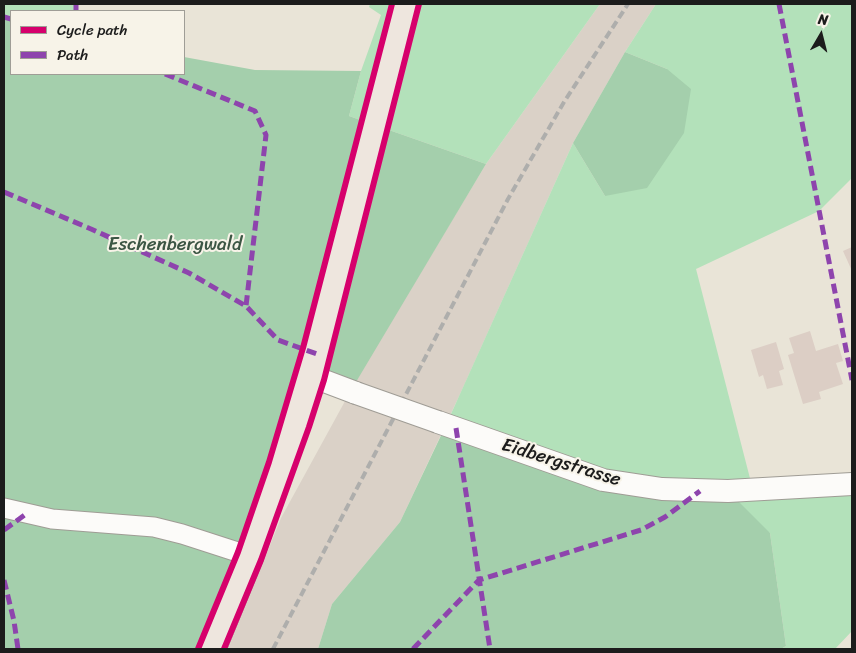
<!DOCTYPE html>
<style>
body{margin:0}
#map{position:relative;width:856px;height:653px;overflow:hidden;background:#e9e4d7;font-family:Sriracha,sans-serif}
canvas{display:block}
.frame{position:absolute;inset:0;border:5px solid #1c1c1c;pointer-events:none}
.legend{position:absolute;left:10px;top:10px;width:175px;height:65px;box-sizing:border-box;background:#f7f3e8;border:1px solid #9f9d96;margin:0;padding:6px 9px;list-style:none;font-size:15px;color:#1c1c1c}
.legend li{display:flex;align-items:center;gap:10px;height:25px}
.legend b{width:25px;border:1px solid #9f9d96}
.north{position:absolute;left:796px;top:10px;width:50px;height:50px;-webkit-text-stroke:4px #f7f3e8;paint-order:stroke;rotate:8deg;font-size:14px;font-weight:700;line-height:20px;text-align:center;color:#1c1c1c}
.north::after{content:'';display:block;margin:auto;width:18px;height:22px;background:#1c1c1c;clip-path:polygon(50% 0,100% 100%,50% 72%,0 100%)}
</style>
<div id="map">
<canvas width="856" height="653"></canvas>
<div class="frame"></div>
<ul class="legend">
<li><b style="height:6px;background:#d6006c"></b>Cycle path</li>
<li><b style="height:6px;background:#8e44ad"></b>Path</li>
</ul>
<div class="north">N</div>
</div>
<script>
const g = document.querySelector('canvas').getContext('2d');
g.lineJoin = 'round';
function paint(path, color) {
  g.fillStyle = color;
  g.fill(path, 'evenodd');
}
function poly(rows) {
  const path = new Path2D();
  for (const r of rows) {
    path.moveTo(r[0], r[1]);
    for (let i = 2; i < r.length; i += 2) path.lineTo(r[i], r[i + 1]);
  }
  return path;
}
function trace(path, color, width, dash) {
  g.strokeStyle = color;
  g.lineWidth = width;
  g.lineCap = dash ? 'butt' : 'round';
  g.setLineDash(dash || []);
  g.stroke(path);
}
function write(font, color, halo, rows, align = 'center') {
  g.font = font + ' Sriracha,sans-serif';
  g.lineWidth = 4;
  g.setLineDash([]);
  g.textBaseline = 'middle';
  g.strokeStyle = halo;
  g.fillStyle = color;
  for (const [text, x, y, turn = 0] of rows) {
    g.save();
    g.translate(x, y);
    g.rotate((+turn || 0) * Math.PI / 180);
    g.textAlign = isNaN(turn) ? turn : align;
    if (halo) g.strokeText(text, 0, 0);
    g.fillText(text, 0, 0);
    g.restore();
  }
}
paint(poly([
 [600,4,656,4,625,52,573,143,461,392,400,522,332,604,318,649,228,649,281,518,367,361,486,164]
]), '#dad1c7');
paint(poly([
 [4,4,76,4,76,11,11,11,11,19,4,17],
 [370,4,600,4,486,164,349,116,361,71,381,15,369,7],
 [656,4,852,4,852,178,819,211,696,269,753,490,852,484,852,631,835,649,781,649,786,646,770,533,662,489,446,425,573,143,605,196,667,69,625,52]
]), '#b3e1ba');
paint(poly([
 [4,17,11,19,11,74,184,74,184,57,255,70,361,71,349,116,486,164,356,382,298,364,269,462,238,552,198,649,4,649],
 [625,52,667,69,691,89,684,133,647,188,605,196,573,143],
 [446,425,603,480,728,491,770,533,786,646,781,649,318,649,332,604,400,522]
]), '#a4cfac');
paint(poly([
 [852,247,852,271,843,251],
 [810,331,816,351,838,344,843,361,836,363,843,384,819,392,821,399,803,404,788,355,794,353,789,338],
 [776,342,784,369,779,371,783,385,767,389,763,375,759,377,751,350]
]), '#dccec5');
const minor = poly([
 [4,508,52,519,154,527,182,534,250,556]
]);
const tertiary = poly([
 [311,376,356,393],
 [438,422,603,480,662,489,728,491,852,484]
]);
const primary = poly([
 [212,649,250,556,311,376,405,4]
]);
trace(minor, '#9f9c95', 21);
trace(tertiary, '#9f9c95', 24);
trace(primary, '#9f9c95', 29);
trace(minor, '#fcfbf9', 19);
trace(tertiary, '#fcfbf9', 22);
trace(primary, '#eee6de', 28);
trace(poly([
 [273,649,508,199,564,102,628,4]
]), '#aeaeac', 4, [8, 4]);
const tertiaryBridge = poly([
 [356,393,438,422]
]);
trace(tertiaryBridge, '#9f9c95', 24, []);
trace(tertiaryBridge, '#fcfbf9', 22);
trace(poly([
 [779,4,852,380],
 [76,11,76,4],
 [4,17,11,19],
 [165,74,255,111,266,135,246,306],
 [4,192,91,229,189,273,246,306,278,340,317,354],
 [456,428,490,649],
 [4,530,26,514],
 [4,580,14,621,18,649],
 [413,649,479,580,641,530,665,517,700,491]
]), '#8e44ad', 5, [10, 5]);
trace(poly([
 [198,649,238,552,269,462,303,348,392,4],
 [224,649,261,560,309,427,324,380,419,4]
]), '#d6006c', 6);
write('19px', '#3c5644', '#f7f3e8', [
 ["Eschenbergwald",175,245]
]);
write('19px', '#1c1c1c', '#f7f3e8', [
 ["Eidbergstrasse",561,463,17]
]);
</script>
